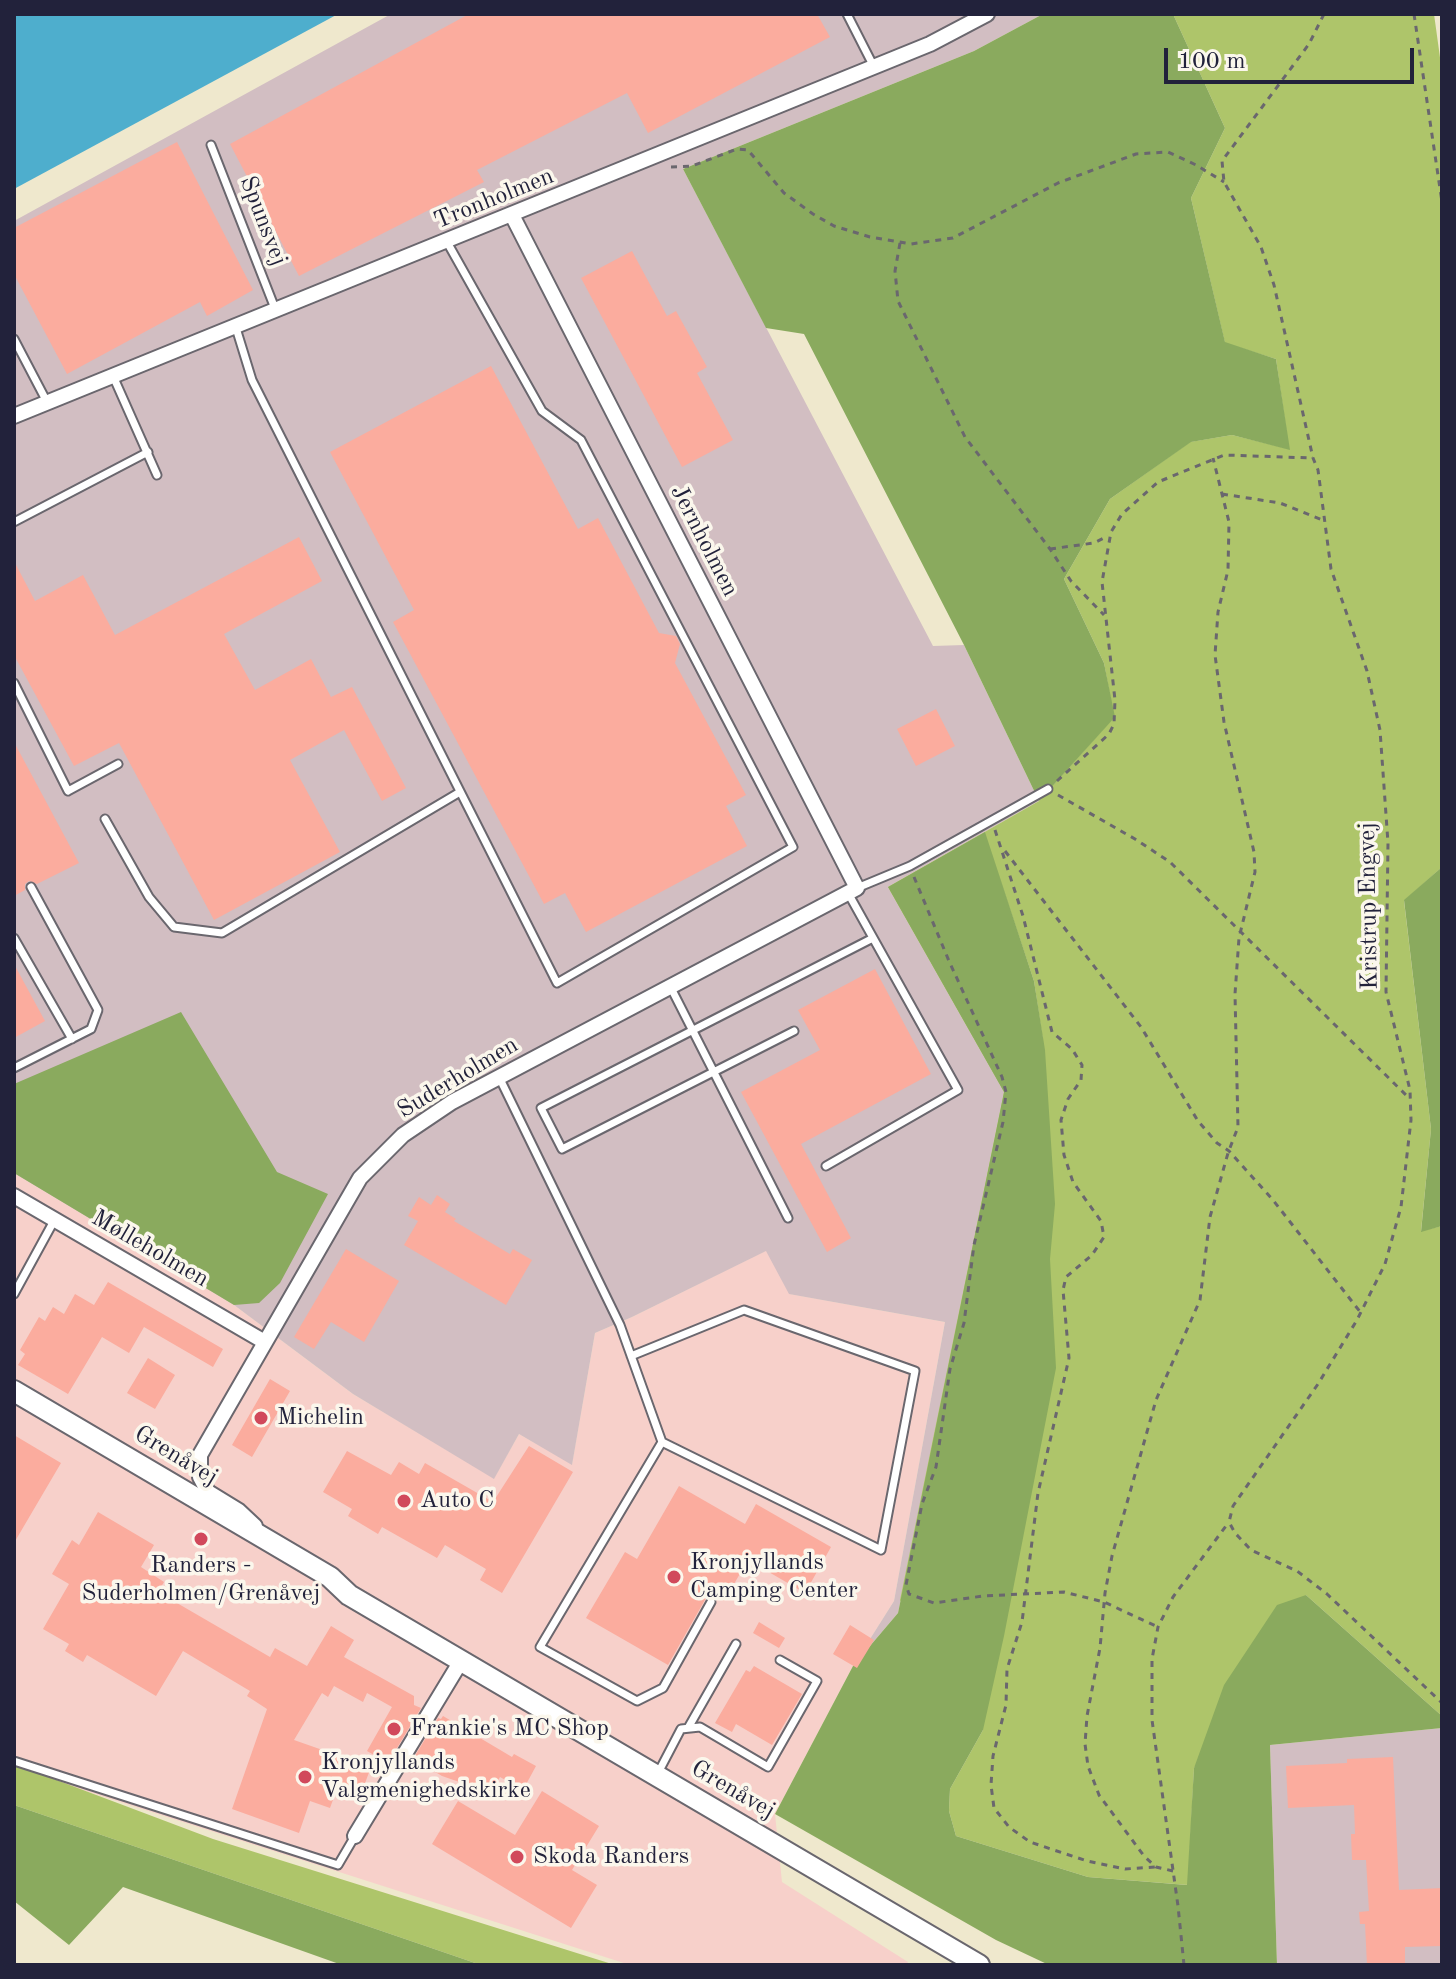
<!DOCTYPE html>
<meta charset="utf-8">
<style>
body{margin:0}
#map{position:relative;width:1456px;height:1979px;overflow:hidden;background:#efe8cd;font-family:"Old Standard TT",serif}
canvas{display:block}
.frame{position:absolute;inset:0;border:16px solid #22223b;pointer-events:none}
.scale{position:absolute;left:1164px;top:48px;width:250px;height:36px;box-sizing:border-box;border:4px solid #22223b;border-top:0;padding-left:10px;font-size:24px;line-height:28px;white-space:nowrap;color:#22223b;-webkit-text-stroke:6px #fbf7ec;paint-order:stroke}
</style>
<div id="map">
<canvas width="1456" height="1979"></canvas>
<div class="frame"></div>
<div class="scale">100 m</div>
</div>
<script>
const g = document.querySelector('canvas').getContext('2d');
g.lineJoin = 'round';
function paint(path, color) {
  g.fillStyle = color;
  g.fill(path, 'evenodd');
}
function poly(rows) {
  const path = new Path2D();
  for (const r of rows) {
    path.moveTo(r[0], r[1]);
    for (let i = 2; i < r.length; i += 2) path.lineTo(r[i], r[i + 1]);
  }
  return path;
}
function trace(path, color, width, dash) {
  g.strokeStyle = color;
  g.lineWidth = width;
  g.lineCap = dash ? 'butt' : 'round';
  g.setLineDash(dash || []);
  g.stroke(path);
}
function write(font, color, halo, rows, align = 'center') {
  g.font = font + ' "Old Standard TT",serif';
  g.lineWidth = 7;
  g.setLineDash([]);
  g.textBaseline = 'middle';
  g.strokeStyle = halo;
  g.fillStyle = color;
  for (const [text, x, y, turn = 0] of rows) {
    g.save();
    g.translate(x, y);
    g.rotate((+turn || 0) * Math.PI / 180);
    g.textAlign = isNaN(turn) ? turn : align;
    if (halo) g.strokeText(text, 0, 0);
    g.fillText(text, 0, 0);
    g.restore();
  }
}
paint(poly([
 [14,1173,234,1305,353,1394,494,1478,519,1434,572,1464,595,1333,632,1317,767,1250,790,1294,945,1322,894,1601,853,1666,775,1814,782,1882,908,1962,906,1965,630,1965,14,1768]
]), '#f7d0ca');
paint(poly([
 [391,14,1043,14,974,51,683,169,933,646,964,645,1039,801,888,887,1004,1092,898,1613,853,1666,894,1601,945,1322,789,1294,766,1251,632,1317,595,1333,572,1465,519,1434,494,1479,353,1394,234,1305,14,1173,14,221],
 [1442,1728,1442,1965,1277,1965,1270,1745]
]), '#d2bec2');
paint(poly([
 [1173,14,1434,14,1442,72,1442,867,1404,901,1431,1129,1421,1231,1442,1226,1442,1716,1306,1595,1194,1768,1188,1885,1088,1877,956,1836,949,1811,950,1789,983,1730,900,1600,1004,1092,888,887,1039,801,1114,717,1104,663,1064,579,1110,499,1190,442,1232,435,1289,449,1276,359,1225,343,1191,198,1225,128],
 [991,853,1034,981,1043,1041],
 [14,1764,213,1839,615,1965,481,1965,14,1805]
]), '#aec56a');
paint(poly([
 [1043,14,1173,14,1225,128,1191,198,1225,342,1276,359,1290,450,1232,435,1191,442,1110,499,1064,579,1104,663,1115,717,1039,801,964,645,804,334,766,328,683,169,974,51],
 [985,832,1034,981,1045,1050,1055,1204,1050,1259,1056,1368,1004,1636,983,1730,950,1789,949,1811,956,1836,1088,1877,1187,1885,1194,1768,1224,1685,1277,1605,1306,1595,1442,1716,1442,1728,1270,1745,1277,1965,1049,1965,996,1940,775,1814,853,1666,898,1613,1004,1092,888,887],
 [1442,867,1442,1226,1421,1232,1431,1129,1404,900],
 [181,1012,277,1172,328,1194,280,1283,259,1303,234,1305,14,1173,14,1084],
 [14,1805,481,1965,342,1965,123,1887,69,1945,14,1901]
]), '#8aaa5e');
paint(poly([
 [14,14,338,14,14,189]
]), '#4eaecd');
paint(poly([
 [469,14,817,14,830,37,648,133,627,93,477,170,484,182,299,276,230,144],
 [177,142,253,290,207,316,200,302,67,374,14,274,14,228],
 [632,251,667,316,676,311,707,367,697,373,733,440,682,467,581,278],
 [491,366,578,529,598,518,659,633,676,636,680,644,675,663,746,795,726,806,747,846,586,932,565,893,544,904,393,622,414,610,330,452],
 [299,537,322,581,224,634,255,690,311,659,331,697,352,687,406,788,382,801,344,730,290,760,340,852,214,920,119,743,74,766,14,655,14,561,35,601,83,575,115,635],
 [936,709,955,746,916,766,897,729],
 [14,742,79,863,37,884,29,881,25,884,25,890,14,896],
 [14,964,45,1021,14,1038],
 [875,969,931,1074,801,1144,851,1238,827,1252,741,1092,820,1050,798,1010],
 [437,1195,450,1204,445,1212,456,1219,454,1221,510,1254,513,1249,532,1260,506,1305,404,1245,418,1221,408,1216,419,1197,431,1205],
 [346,1249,399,1281,364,1342,331,1322,314,1349,294,1337],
 [108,1282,223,1349,213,1367,144,1327,129,1353,102,1337,68,1394,18,1365,25,1354,20,1350,39,1317,45,1321,53,1307,64,1314,75,1294,94,1305],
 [148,1358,175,1375,155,1409,127,1393],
 [270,1379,290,1391,252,1457,232,1445],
 [14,1435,61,1463,14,1543],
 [529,1446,573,1472,502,1593,480,1580,486,1569,445,1545,437,1558,382,1527,378,1534,348,1516,352,1509,323,1492,347,1451,391,1475,399,1462,419,1474,425,1463,493,1502],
 [679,1486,745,1524,756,1504,831,1547,805,1593,748,1560,724,1601,711,1593,706,1598,668,1665,586,1618,625,1552,637,1559],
 [98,1512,154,1545,141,1567,164,1582,158,1592,270,1657,275,1648,307,1666,331,1626,354,1640,344,1657,414,1696,414,1705,421,1708,388,1763,367,1751,392,1707,367,1693,363,1702,334,1686,328,1697,322,1693,294,1740,371,1767,361,1794,338,1786,330,1808,310,1801,299,1833,232,1809,267,1709,247,1696,250,1691,183,1651,156,1696,87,1655,83,1662,65,1651,69,1644,43,1629,69,1584,52,1574,72,1540,79,1545],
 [759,1622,785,1638,779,1648,753,1633],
 [850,1625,874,1640,857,1668,833,1654],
 [754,1666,802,1694,772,1745,736,1724,732,1732,715,1723,746,1670,750,1672],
 [443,1716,512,1757,514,1754,536,1766,523,1790,500,1777,491,1793,442,1776,413,1759,438,1718,441,1719],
 [1393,1757,1399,1890,1442,1888,1442,1946,1405,1947,1405,1965,1367,1965,1365,1924,1360,1924,1359,1912,1369,1911,1366,1860,1352,1860,1351,1834,1355,1834,1354,1805,1288,1808,1286,1766,1347,1763,1347,1759],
 [542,1791,599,1826,572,1870,597,1885,571,1928,432,1844,458,1801,515,1835]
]), '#fbac9e');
const lane = poly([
 [847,14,874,67],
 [211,145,276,311],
 [236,328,252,380,557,983,793,847,581,440,542,411,447,242],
 [14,339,47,402],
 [113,376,157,475],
 [14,522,148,452],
 [14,683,68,791,118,764],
 [105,819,149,897,174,927,222,933,460,792],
 [857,888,910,866,1048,789],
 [14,938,72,1039],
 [670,986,788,1218],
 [794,1031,562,1149,541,1108,873,938],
 [14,1068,91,1029,98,1010,31,887],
 [499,1077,620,1325,662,1442,881,1550,915,1371,744,1310,631,1356],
 [826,1166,958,1090,848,893],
 [14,1294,55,1219],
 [662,1442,540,1647,637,1701,663,1688,711,1602],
 [688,1728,736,1644],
 [14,1761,338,1865,355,1836],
 [658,1773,681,1729,700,1727,768,1767,817,1681,780,1660]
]);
const street = poly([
 [14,416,930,44,987,14],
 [14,1196,263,1341],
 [255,1526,239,1511,208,1492,200,1477,200,1455,360,1178,403,1135,452,1102,857,888,512,215],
 [355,1836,461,1661]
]);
const secondary = poly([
 [14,1391,330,1577,349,1595,979,1965]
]);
trace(lane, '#6a676e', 11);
trace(street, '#6a676e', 18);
trace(secondary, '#6a676e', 24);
trace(poly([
 [1324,14,1309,44,1222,161,1224,182,1261,247,1274,285,1313,458,1318,470,1331,569,1367,671,1380,730,1388,843,1386,992,1410,1090,1411,1120,1401,1207,1385,1264,1357,1320,1318,1384,1233,1506,1229,1522,1235,1533,1251,1550,1297,1571,1327,1594,1442,1703],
 [1414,14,1442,202],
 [671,167,692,166,737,149,748,150,784,193,813,214,834,226,870,237,911,244,953,238,1058,183,1136,154,1168,152,1196,165,1224,182],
 [900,243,895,271,898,301,965,437,1050,549,1071,581,1104,615],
 [1222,494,1280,503,1325,521],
 [1050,549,1094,543,1108,536],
 [1057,781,1109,734,1114,724,1115,700,1102,582,1111,532,1122,514,1158,482,1224,455,1313,458],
 [1058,795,1135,839,1170,862,1410,1099],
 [995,830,1023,916,1052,1032,1072,1049,1082,1065,1081,1080,1068,1099,1061,1120,1064,1155,1073,1182,1101,1221,1104,1237,1092,1255,1066,1277,1063,1290,1069,1358,1038,1493,1022,1622,1007,1669,1006,1705,993,1756,991,1785,994,1808,1009,1827,1030,1842,1087,1861,1125,1869,1156,1867],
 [1005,851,1141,1027,1198,1121,1217,1143,1229,1151,1273,1200,1361,1313],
 [914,877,949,961,1002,1077,1006,1092,1003,1122,974,1245,964,1323,950,1369,936,1467,922,1504,906,1585,909,1594,934,1603,983,1596,1064,1592,1104,1602,1158,1627],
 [1173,1871,1156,1867,1144,1856,1099,1795,1088,1766,1085,1744,1087,1716,1100,1648,1105,1593,1112,1556,1156,1400,1200,1300,1210,1217,1228,1153,1238,1127,1235,994,1239,938,1255,872,1254,852,1224,722,1215,655,1218,612,1228,570,1229,522,1213,458],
 [1184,1965,1178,1906,1152,1720,1152,1659,1158,1627,1173,1597,1229,1522]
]), '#6a676e', 3, [6, 6]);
trace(lane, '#fff', 7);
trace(street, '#fff', 14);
trace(secondary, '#fff', 20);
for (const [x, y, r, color] of [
 [261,1418,8,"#d1495b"],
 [404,1501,8,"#d1495b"],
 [201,1539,8,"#d1495b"],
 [674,1577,8,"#d1495b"],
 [394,1729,8,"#d1495b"],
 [305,1777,8,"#d1495b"],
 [517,1857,8,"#d1495b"]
]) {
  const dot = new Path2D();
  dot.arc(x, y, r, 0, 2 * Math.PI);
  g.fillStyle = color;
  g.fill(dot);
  trace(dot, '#fbf7ec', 3);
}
write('24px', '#22223b', '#fbf7ec', [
 ["Tronholmen",494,199,-22],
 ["Spunsvej",263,221,69],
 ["Jernholmen",704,541,63],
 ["Kristrup Engvej",1369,906,-91],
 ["Suderholmen",458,1078,-31],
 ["Mølleholmen",150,1249,30],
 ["Grenåvej",176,1456,31],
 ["Grenåvej",733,1790,30]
]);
write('24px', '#22223b', '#fbf7ec', [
 ["Michelin",277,1418],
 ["Auto C",420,1501],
 ["Kronjyllands",690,1563],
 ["Camping Center",690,1591],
 ["Randers -",201,1566,"center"],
 ["Suderholmen/Grenåvej",201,1594,"center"],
 ["Frankie's MC Shop",410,1729],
 ["Kronjyllands",321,1763],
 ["Valgmenighedskirke",321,1791],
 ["Skoda Randers",533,1857]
], 'left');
</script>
